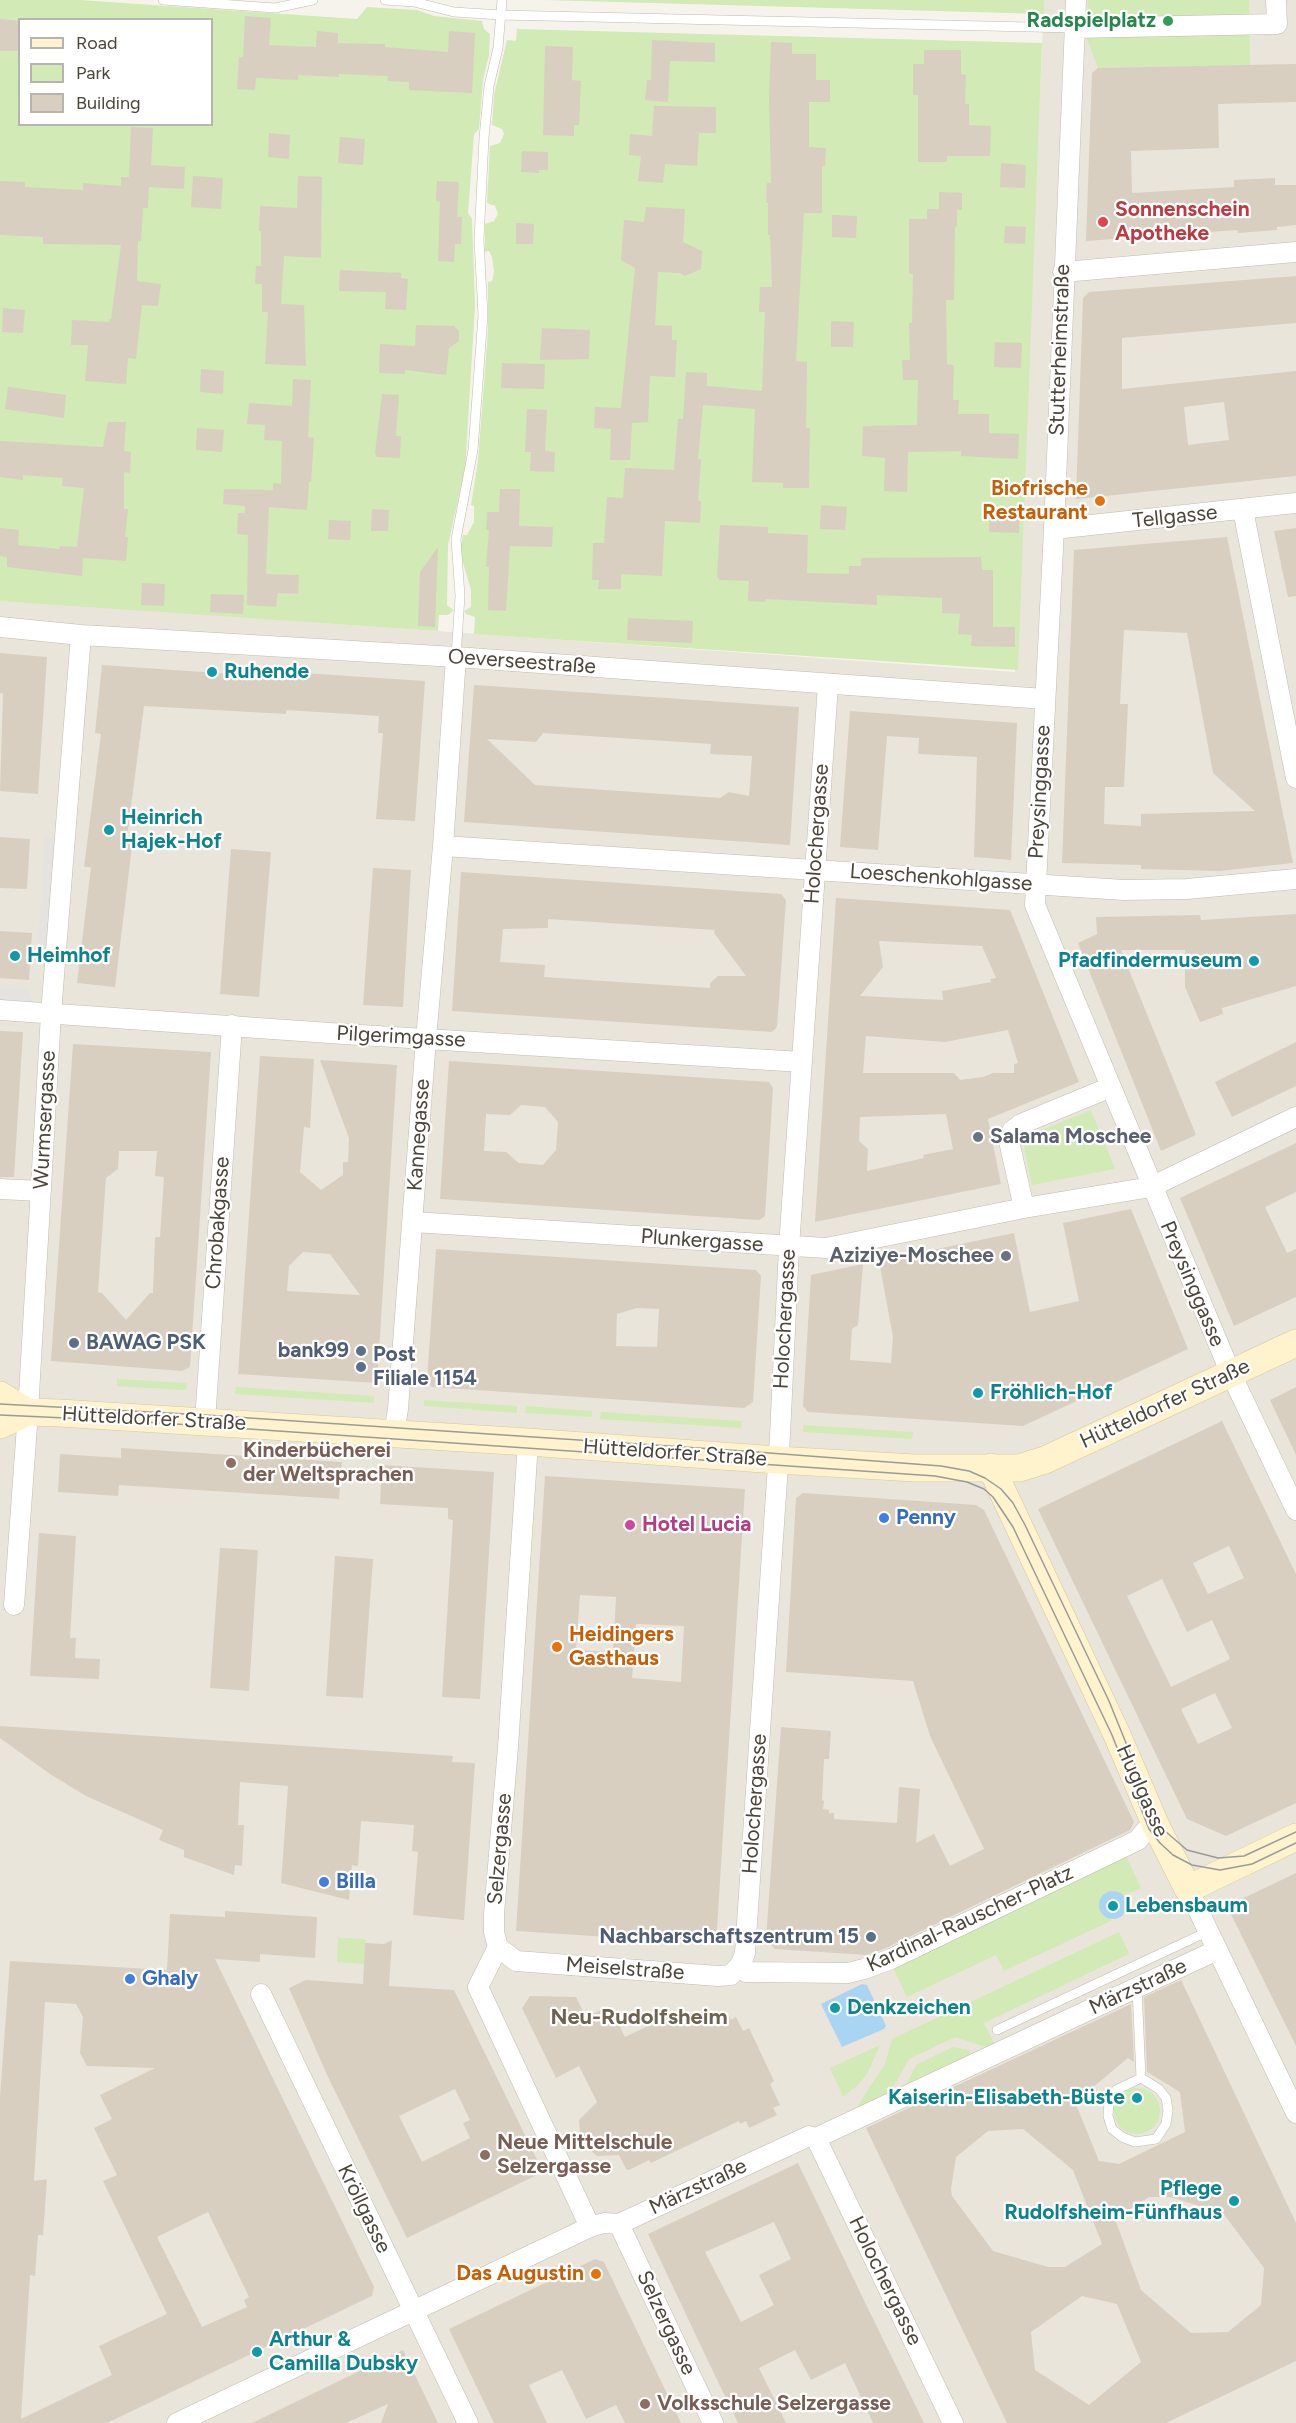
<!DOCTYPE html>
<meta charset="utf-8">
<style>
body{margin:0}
#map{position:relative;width:1296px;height:2423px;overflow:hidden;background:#f6f3ec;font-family:Figtree,sans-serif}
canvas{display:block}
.legend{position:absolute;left:18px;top:18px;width:195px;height:108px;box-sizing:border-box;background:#fff;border:2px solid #b7b4b0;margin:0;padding:8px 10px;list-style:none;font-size:18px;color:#4b4439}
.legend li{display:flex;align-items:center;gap:12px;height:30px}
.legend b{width:30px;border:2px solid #b7b4b0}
</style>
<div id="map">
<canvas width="1296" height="2423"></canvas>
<ul class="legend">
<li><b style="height:8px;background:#fff3cd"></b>Road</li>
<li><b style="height:16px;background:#d2eab5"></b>Park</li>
<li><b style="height:16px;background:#d8cfc1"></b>Building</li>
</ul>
</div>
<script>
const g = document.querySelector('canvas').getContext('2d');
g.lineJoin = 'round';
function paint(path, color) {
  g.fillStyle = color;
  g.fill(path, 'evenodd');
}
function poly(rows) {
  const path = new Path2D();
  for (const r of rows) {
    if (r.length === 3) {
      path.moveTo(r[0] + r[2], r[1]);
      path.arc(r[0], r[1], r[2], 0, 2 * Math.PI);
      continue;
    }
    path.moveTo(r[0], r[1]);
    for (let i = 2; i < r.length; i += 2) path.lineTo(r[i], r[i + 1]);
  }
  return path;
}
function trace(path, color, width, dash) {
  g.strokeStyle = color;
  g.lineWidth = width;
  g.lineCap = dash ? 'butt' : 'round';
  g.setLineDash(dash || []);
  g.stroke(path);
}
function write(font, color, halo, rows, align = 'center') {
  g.font = font + ' Figtree,sans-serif';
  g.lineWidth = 4.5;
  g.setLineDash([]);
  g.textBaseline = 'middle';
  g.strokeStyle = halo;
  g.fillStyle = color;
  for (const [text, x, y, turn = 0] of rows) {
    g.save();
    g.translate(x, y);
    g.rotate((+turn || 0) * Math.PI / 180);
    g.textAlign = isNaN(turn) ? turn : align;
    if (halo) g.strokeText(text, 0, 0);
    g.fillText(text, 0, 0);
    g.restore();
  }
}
paint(poly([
 [1044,0,1296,0,1296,2423,0,2423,0,600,1015,672]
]), '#eae5da');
paint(poly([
 [0,0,80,0,357,19,367,7,417,10,434,16,482,21,484,29,490,34,489,55,483,80,479,129,474,134,468,213,472,219,475,306,467,438,465,468,448,545,447,605,454,610,448,615,439,615,438,631,0,601],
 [20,20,212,20,212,124,20,124],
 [544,0,1044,0,1044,14],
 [1088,0,1249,0,1250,65,1098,68,1087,39],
 [517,29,1042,43,1018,670,474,634,475,617,466,614,464,611,471,607,471,590,461,556,461,546,463,535,467,535,474,522,474,506,471,505,478,461,488,331,488,282,492,281,494,272,492,257,489,251,485,252,485,224,494,221,498,214,495,206,487,203,490,146,500,143,504,134,502,129,492,125,494,95,507,40,516,41],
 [1091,1110,1115,1169,1032,1185,1023,1142,1030,1135],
 [117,1379,187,1383,186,1390,117,1386],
 [236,1387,374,1396,374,1403,235,1394],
 [424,1400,517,1406,517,1413,424,1406],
 [526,1406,592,1411,592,1417,525,1413],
 [601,1412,742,1421,741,1428,600,1419],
 [803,1425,913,1432,912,1439,803,1432],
 [1126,1856,1141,1888,1124,1896,1119,1892,1110,1920,1113,1920,1004,1971,996,1955,907,1997,892,1966],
 [1119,1932,1129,1954,984,2023,995,2045,989,2048,955,2037,909,2059,888,2096,856,2108,885,2064,892,2039],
 [338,1938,365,1939,364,1964,337,1962],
 [880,2045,867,2074,858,2085,843,2097,830,2068],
 [953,2047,969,2050,970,2055,909,2085,907,2083,916,2065],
 [1137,2111,23]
]), '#d2eab5');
paint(poly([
 [45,835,58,841,50,971,37,960],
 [0,987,28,989,35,1003,0,1001]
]), '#e5e3e0');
paint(poly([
 [1113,1905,14],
 [862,1984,867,1985,886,2026,884,2029,842,2047,821,2004]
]), '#a9d4f2');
paint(poly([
 [245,16,271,18,269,45,316,47,317,31,338,33,338,43,385,44,385,47,448,52,449,31,475,33,472,93,409,90,409,82,387,81,388,76,339,74,339,77,298,75,298,80,256,78,255,90,237,89,239,57,243,57],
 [0,19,20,21,20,51,0,51],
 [652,40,715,43,715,62,670,61,668,102,645,100,647,80,651,80],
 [771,42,792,43,792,54,816,54,816,80,830,80,830,102,809,102,809,147,826,148,825,166,822,166,822,213,804,213,796,361,807,362,806,428,810,428,809,488,783,488,783,483,752,482,755,409,703,405,698,459,701,459,698,501,701,501,700,523,665,521,662,576,621,574,621,589,598,589,599,580,592,580,593,543,604,543,607,497,623,498,625,468,674,470,678,419,683,419,686,372,707,373,707,386,762,391,765,312,759,312,760,287,772,287,770,235,768,235,768,203,766,203,767,183,771,183,769,98],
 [545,46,573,47,572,80,581,81,579,125,574,125,574,136,543,135],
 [924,50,961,50,961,74,966,75,965,104,969,104,969,125,991,126,990,156,947,156,947,162,918,162,918,95,913,95,913,64,924,64],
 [1296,64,1296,102,1218,104,1219,148,1131,151,1132,193,1234,187,1234,180,1275,178,1275,185,1296,185,1296,225,1277,227,1277,230,1238,233,1237,230,1086,241,1092,73,1098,68],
 [654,106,716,107,716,133,699,133,697,166,665,164,663,183,638,181,641,156,629,155,630,134,652,136],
 [131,127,153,128,151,165,185,167,184,189,149,187,148,208,143,208,141,241,138,241,137,281,161,284,158,306,142,305,136,359,128,358,126,384,85,381,88,345,71,345,72,320,109,322,109,319,111,319,121,245,43,244,43,237,0,235,0,181,25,182,25,187,83,190,83,183,121,186,121,177,129,177],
 [269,133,290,135,289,159,268,157],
 [340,137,365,139,363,165,338,163],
 [522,151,548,152,548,170,539,170,539,173,521,172],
 [1001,163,1026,165,1025,188,1000,187],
 [193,176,223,178,221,209,191,207],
 [298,176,322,177,321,258,284,256,281,304,304,305,306,366,265,364,268,312,262,312,262,284,255,284,256,266,261,266,261,231,259,231,260,206,297,208],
 [437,181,459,182,457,217,462,217,461,244,455,244,454,262,438,261,440,202,436,201],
 [939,192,962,193,962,210,957,210,957,227,955,226,954,300,946,300,947,364,954,365,953,400,959,400,958,414,989,414,989,433,1019,434,1018,459,961,456,961,451,908,452,907,492,884,491,885,458,862,456,863,426,917,425,918,380,903,380,902,360,910,360,909,323,912,323,913,274,909,274,909,219,927,219,927,209,939,209],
 [646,207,685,209,683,242,702,251,701,269,685,276,680,273,658,272,655,325,672,326,672,340,677,340,675,377,650,376,648,422,632,423,630,460,610,460,611,429,594,428,595,407,621,408,635,268,621,260,624,220,644,222],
 [832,215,857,216,856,238,832,237],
 [516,223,534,224,533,244,516,244],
 [1005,226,1026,227,1025,244,1004,243],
 [340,270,401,273,401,278,408,279,406,310,385,309,386,292,339,291],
 [1296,276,1296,323,1122,338,1122,389,1296,371,1296,476,1076,499,1083,298,1089,292],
 [1224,402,1229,440,1188,445,1184,407],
 [3,308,25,310,23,333,2,332],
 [831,321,854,322,853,347,831,347],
 [416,325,454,326,459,331,459,341,449,348,446,375,405,370,405,374,379,373,380,344,415,346],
 [542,328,590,330,589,359,540,360],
 [995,342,1022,343,1021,368,994,367],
 [502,363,545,364,544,389,501,388],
 [201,369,224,371,223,394,200,392],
 [293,379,311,380,308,437,314,438,311,482,309,482,307,510,269,507,266,574,299,575,298,594,278,593,276,607,247,605,248,535,237,534,238,513,245,513,245,506,223,504,224,489,273,490,273,483,281,484,282,441,264,440,265,425,247,424,249,403,292,406],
 [8,387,66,395,64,418,5,409],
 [382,394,399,395,396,436,401,436,400,458,377,457,375,453],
 [527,409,547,410,545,451,555,452,554,472,530,471,531,452,525,452],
 [108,422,126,422,124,451,131,452,130,473,124,472,124,509,128,509,125,537,128,537,126,561,83,558,82,576,7,567,7,557,0,556,0,528,19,530,18,545,59,549,60,546,77,547,84,488,62,486,63,478,23,475,23,480,0,477,0,441,103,447],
 [197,428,224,430,222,452,196,450],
 [500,489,520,489,519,526,553,527,552,547,510,546,506,611,488,610,489,567,486,567,489,530,486,530,487,512,499,512],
 [821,505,847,507,845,530,820,529],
 [990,507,1020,508,1019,533,989,532],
 [372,509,389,510,388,531,371,531],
 [329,520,351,521,350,540,328,539],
 [720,525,768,527,768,533,808,535,807,573,849,574,849,566,861,566,861,558,981,557,982,570,993,570,993,627,1015,627,1015,647,971,646,972,635,958,634,960,614,942,613,942,598,877,595,877,605,766,599,765,602,748,601,749,581,719,580,719,578,717,578],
 [1296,528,1296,596,1288,597,1274,531],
 [1227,537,1293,863,1219,871,1141,869,1141,865,1062,863,1074,550],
 [1124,630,1187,633,1213,773,1255,811,1141,814,1141,826,1104,824,1105,787,1124,787,1128,704,1120,704],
 [438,547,435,627,418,626,420,572],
 [142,583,165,584,164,606,141,605],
 [211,594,244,595,243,614,210,612],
 [628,618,693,621,692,643,627,640],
 [0,653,47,657,38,794,0,791,3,694,0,693],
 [102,665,288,678,288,672,425,681,415,821,376,819,383,733,378,733,379,716,286,710,286,714,144,706,127,838,133,838,115,987,77,983,91,867,84,867,101,734,95,733],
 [474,685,799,707,790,845,464,822],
 [543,733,711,744,710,754,752,756,749,796,729,792,720,798,535,785,487,739,536,742],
 [850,711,1017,723,1011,860,974,857,977,757,918,754,919,738,887,736,878,850,840,847],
 [0,837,30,839,27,889,0,888],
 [231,849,271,852,259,997,220,994],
 [373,868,411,870,403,1007,363,1005],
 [461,872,781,894,786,900,777,1027,772,1032,452,1011],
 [548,919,715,930,714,933,746,976,718,976,710,983,710,988,544,977,545,965,500,962,503,929,548,928],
 [836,898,1010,910,1079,1082,988,1119,1001,1184,815,1222],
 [879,941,982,946,996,978,990,979,991,982,942,991,943,1000,860,996,883,967],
 [1008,1030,1018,1063,1014,1064,1014,1073,993,1073,983,1077,960,1080,954,1073,863,1073,866,1036,945,1042],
 [946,1114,953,1149,923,1155,924,1158,867,1171,868,1149,859,1141,860,1117],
 [1296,914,1296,986,1222,1008,1223,1014,1200,1022,1185,987,1185,950,1121,950,1196,1135,1161,1151,1078,943,1097,934,1096,917,1200,915,1201,920],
 [0,931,32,933,29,980,0,978],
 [0,1031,23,1032,14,1177,0,1177],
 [1296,1042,1296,1086,1232,1117,1215,1082],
 [73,1044,211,1052,190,1367,182,1371,51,1361],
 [119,1151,157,1151,155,1176,164,1177,160,1237,155,1237,153,1293,150,1293,126,1320,102,1293,98,1292,106,1178,118,1169],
 [260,1056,314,1059,310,1128,304,1127,300,1172,321,1190,343,1175,343,1162,348,1162,349,1138,320,1060,397,1065,377,1383,238,1374],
 [303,1252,330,1254,360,1295,287,1291,289,1266],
 [449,1061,769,1082,773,1088,765,1216,759,1220,440,1199],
 [521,1105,545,1107,558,1122,556,1150,543,1165,519,1163,506,1152,484,1151,486,1114,510,1115],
 [1296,1143,1296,1192,1265,1207,1287,1253,1296,1249,1296,1297,1234,1326,1180,1198],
 [1131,1209,1188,1349,1023,1426,808,1412,803,1406,811,1275,863,1264,858,1325,852,1329,850,1360,891,1363,893,1337,879,1261,1014,1233,1030,1312,1079,1301,1063,1223],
 [436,1249,756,1270,761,1276,753,1402,744,1408,432,1387,427,1381],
 [637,1308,659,1309,657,1347,616,1346,617,1314],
 [1296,1387,1296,1455,1270,1400],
 [1222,1421,1296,1574,1296,1803,1226,1836,1187,1819,1038,1509],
 [1229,1546,1244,1578,1208,1594,1193,1563],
 [1162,1579,1187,1632,1212,1620,1230,1659,1171,1687,1127,1596],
 [1215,1693,1232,1728,1198,1744,1181,1709],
 [121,1448,342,1462,339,1499,119,1485,118,1496,58,1492,60,1454,121,1458],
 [382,1465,494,1472,480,1699,442,1697,453,1520,448,1519,448,1508,380,1504],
 [545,1476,745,1489,716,1944,516,1931],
 [580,1595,616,1597,613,1652,576,1650],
 [636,1624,684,1626,681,1682,632,1678],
 [803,1493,976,1505,984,1510,1134,1822,1130,1830,886,1948,867,1955,775,1949,766,1939,781,1727,831,1731,829,1759,824,1759,822,1800,824,1801,823,1809,829,1810,829,1813,834,1813,834,1819,897,1823,899,1787,920,1789,916,1843,934,1834,950,1866,984,1849,930,1736,913,1681,786,1672,796,1498],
 [39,1533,76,1536,70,1638,76,1638,75,1658,100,1659,99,1679,30,1676],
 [220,1548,258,1550,249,1691,210,1688],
 [335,1556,373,1559,363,1698,326,1696],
 [0,1726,453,1756,452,1762,475,1763,464,1920,413,1915,418,1852,412,1851,414,1825,361,1821,358,1866,352,1865,349,1900,281,1883,288,1786,240,1782,238,1825,244,1825,242,1866,235,1865,234,1875,184,1857,184,1850,159,1840,163,1830,86,1796,50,1774,0,1738],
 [1296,1873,1296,2046,1227,1906],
 [225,1911,317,1917,315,1958,260,1954,260,1962,215,1959,374,2287,372,2296,107,2423,0,2423,0,2097,10,1961,167,1970,170,1914,225,1917],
 [45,2002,76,2004,83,2017,80,2053,87,2066,155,2068,100,2095,112,2119,94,2128,117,2175,103,2181,167,2314,99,2346,112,2375,21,2419,30,2275,35,2276,38,2235,43,2235,47,2179,34,2181],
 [208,2212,249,2297,244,2300,247,2307,202,2327,157,2237],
 [392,1940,389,1986,454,1990,543,2172,407,2238,328,2077,289,1988,306,1980,363,1984,365,1943,384,1944],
 [455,2089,470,2120,463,2123,470,2138,422,2162,399,2116],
 [1181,1980,1296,2223,1296,2361,1166,2423,1007,2423,866,2128,1131,2004,1134,2062,1128,2058,1075,2102,1099,2161,1119,2164,1185,2132,1180,2092,1147,2072,1144,1997],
 [1023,2129,1073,2170,1102,2244,1065,2267,1048,2267,993,2251,952,2196,951,2189,956,2157,988,2131],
 [1149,2197,1170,2197,1223,2213,1264,2268,1261,2305,1228,2332,1191,2333,1141,2290,1115,2219],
 [1082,2296,1117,2304,1141,2362,1089,2405,1035,2370,1031,2332],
 [530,1996,576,1997,586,2017,610,2006,625,2037,675,2013,697,2023,696,2026,708,2020,711,2025,729,2015,731,2020,736,2017,743,2031,749,2028,774,2081,770,2084,780,2105,773,2108,777,2115,749,2128,746,2121,740,2124,739,2121,651,2163,649,2160,629,2170,626,2169,619,2155,597,2156,581,2143,579,2120,597,2102,579,2066,556,2078,522,2008],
 [798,2163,858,2288,924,2423,873,2423,845,2363,811,2380,795,2350,759,2368,786,2423,738,2423,708,2361,648,2234],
 [774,2222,791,2259,759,2275,774,2305,741,2322,705,2252],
 [595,2259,604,2262,681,2423,625,2423,616,2405,586,2419,562,2370,529,2385,547,2423,494,2423,449,2329],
 [403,2350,438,2423,381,2423,388,2404,346,2423,252,2423]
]), '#d8cfc1');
const lane = poly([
 [163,0,275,8,313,0],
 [385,0,414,2,454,12,501,15,1075,28],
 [456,657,460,596,456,539,473,450,483,315,479,240,484,138,489,86,498,48,502,0],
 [1137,1988,1141,2078],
 [997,2030,1209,1931],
 [1141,2078,1159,2089,1166,2098,1168,2110,1166,2124,1156,2139,1135,2142,1122,2137,1112,2129,1108,2116,1109,2102,1116,2090,1141,2078]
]);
const street = poly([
 [1076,0,1054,529,1035,905,1231,1374,1296,1510],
 [1075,28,1277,24,1276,0],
 [1063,272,1296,252],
 [1243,510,1296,778],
 [1054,529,1296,503],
 [0,627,81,635,456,657,1045,699],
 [443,846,1124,890,1187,889,1296,879],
 [0,1010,344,1034,802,1062],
 [0,1189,41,1191],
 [1024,1208,1009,1141,1012,1131,1021,1124,1111,1087],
 [413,1222,826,1248,1024,1208,1151,1187,1296,1117],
 [205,1421,232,1025],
 [394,1434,398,1409,426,1039,443,846,456,657],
 [528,1442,508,1747,494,1914,494,1932,498,1947,478,1987,590,2227],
 [14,1605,28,1412,51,1014,81,635],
 [1188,1889,1296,2113],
 [498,1947,516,1961,718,1976,731,1975,741,1964,745,1953,780,1435,789,1247,828,685],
 [741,1964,746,1972,848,1973,864,1969,891,1959,1138,1840,1145,1831,1156,1826],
 [261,1994,468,2423],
 [816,2138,953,2423],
 [619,2224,713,2423],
 [177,2423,590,2227,604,2223,619,2224,809,2136,816,2138,1217,1950]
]);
const secondary = poly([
 [0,1395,28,1412],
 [0,1425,28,1412,59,1413,528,1442,777,1460,914,1468,1019,1468,1045,1460,1296,1343],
 [991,1467,1118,1737,1156,1826,1188,1889,1296,1837]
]);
trace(lane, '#c2bbae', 10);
trace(street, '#c2bbae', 21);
trace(secondary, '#d6c79b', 28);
trace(lane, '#fff', 9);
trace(street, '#fff', 20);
trace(secondary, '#fff3cd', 27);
trace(poly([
 [0,1404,205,1415,743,1451,941,1466,969,1471,985,1478,1001,1489,1013,1503,1025,1525,1109,1701,1156,1817,1165,1831,1187,1850,1218,1858,1244,1856,1296,1832],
 [0,1415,132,1421,935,1476,967,1482,984,1489,993,1497,1013,1527,1112,1735,1149,1829,1160,1843,1173,1855,1192,1865,1220,1870,1252,1864,1296,1843]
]), '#9a9a9a', 1.5);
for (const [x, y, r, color] of [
 [1168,21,6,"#2e9e5b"],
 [1103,222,6,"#e0444e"],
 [1100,501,6,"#e8710a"],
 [212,672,6,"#0f9aa8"],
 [109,830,6,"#0f9aa8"],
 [15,956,6,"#0f9aa8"],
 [1254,961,6,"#0f9aa8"],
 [978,1137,6,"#6b7280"],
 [1006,1256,6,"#6b7280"],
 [74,1343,6,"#5c6f8a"],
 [361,1351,6,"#5c6f8a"],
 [361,1367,6,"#5c6f8a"],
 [978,1393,6,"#0f9aa8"],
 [231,1463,6,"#8d6e63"],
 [884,1518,6,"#3f7fe0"],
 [630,1525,6,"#d1479c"],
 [557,1647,6,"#e8710a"],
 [324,1882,6,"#3f7fe0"],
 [1113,1906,6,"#0f9aa8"],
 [871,1937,6,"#5c6f8a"],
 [130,1979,6,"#3f7fe0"],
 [835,2008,6,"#0f9aa8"],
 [1137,2098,6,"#0f9aa8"],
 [485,2155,6,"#8d6e63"],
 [1234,2201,6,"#0f9aa8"],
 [596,2274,6,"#e8710a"],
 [257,2352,6,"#0f9aa8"],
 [645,2404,6,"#8d6e63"]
]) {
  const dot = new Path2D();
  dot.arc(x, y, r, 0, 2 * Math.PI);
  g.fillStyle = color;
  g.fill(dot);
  trace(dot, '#fff', 2);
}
write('bold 21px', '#27864d', '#fff', [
 ["Radspielplatz",1156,21]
], 'right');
write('bold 21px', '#be3a42', '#fff', [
 ["Sonnenschein",1115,210],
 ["Apotheke",1115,234]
], 'left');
write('21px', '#4b4439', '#fff', [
 ["Stutterheimstraße",1060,350,-88],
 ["Tellgasse",1175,517,-6],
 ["Oeverseestraße",522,662,4],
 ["Preysinggasse",1040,792,-87],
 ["Holochergasse",817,834,-86],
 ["Loeschenkohlgasse",941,878,4],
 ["Pilgerimgasse",401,1037,3],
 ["Wurmsergasse",45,1120,-87],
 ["Kannegasse",419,1135,-86],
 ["Chrobakgasse",218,1223,-86],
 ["Plunkergasse",702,1241,4],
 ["Preysinggasse",1192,1284,67],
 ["Holochergasse",785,1319,-87],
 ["Hütteldorfer Straße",1165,1404,-25],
 ["Hütteldorfer Straße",154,1419,3],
 ["Hütteldorfer Straße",675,1453,4],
 ["Huglgasse",1142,1791,66],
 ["Holochergasse",755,1804,-86],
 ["Selzergasse",500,1849,-85],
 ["Kardinal-Rauscher-Platz",970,1919,-25],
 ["Meiselstraße",625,1969,4],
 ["Märzstraße",1138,1987,-25],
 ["Märzstraße",698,2187,-25],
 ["Kröllgasse",364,2209,64],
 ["Holochergasse",885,2281,64],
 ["Selzergasse",666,2323,65]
]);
write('bold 21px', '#c56008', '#fff', [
 ["Biofrische",1088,489],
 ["Restaurant",1088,513],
 ["Heidingers",569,1635,"left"],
 ["Gasthaus",569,1659,"left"],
 ["Das Augustin",584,2274]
], 'right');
write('bold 21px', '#0d838f', '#fff', [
 ["Ruhende",224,672],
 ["Heinrich",121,818],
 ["Hajek-Hof",121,842],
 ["Heimhof",27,956],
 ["Pfadfindermuseum",1242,961,"right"],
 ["Fröhlich-Hof",990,1393],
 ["Lebensbaum",1125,1906],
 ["Denkzeichen",847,2008],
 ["Kaiserin-Elisabeth-Büste",1125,2098,"right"],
 ["Pflege",1222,2189,"right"],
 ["Rudolfsheim-Fünfhaus",1222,2213,"right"],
 ["Arthur &",269,2340],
 ["Camilla Dubsky",269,2364]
], 'left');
write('bold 21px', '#5b616d', '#fff', [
 ["Salama Moschee",990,1137],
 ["Aziziye-Moschee",994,1256,"right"]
], 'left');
write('bold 21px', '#4e5e75', '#fff', [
 ["BAWAG PSK",86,1343],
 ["bank99",349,1351,"right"],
 ["Post",373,1355],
 ["Filiale 1154",373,1379],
 ["Nachbarschaftszentrum 15",859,1937,"right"]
], 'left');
write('bold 21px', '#785e54', '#fff', [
 ["Kinderbücherei",243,1451],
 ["der Weltsprachen",243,1475],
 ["Neue Mittelschule",497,2143],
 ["Selzergasse",497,2167],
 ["Volksschule Selzergasse",657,2404]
], 'left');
write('bold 21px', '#366cbe', '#fff', [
 ["Penny",896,1518],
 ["Billa",336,1882],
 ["Ghaly",142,1979]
], 'left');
write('bold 21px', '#b23c85', '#fff', [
 ["Hotel Lucia",642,1525]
], 'left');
write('bold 22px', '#6e6250', '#fff', [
 ["Neu-Rudolfsheim",639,2018]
]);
</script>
